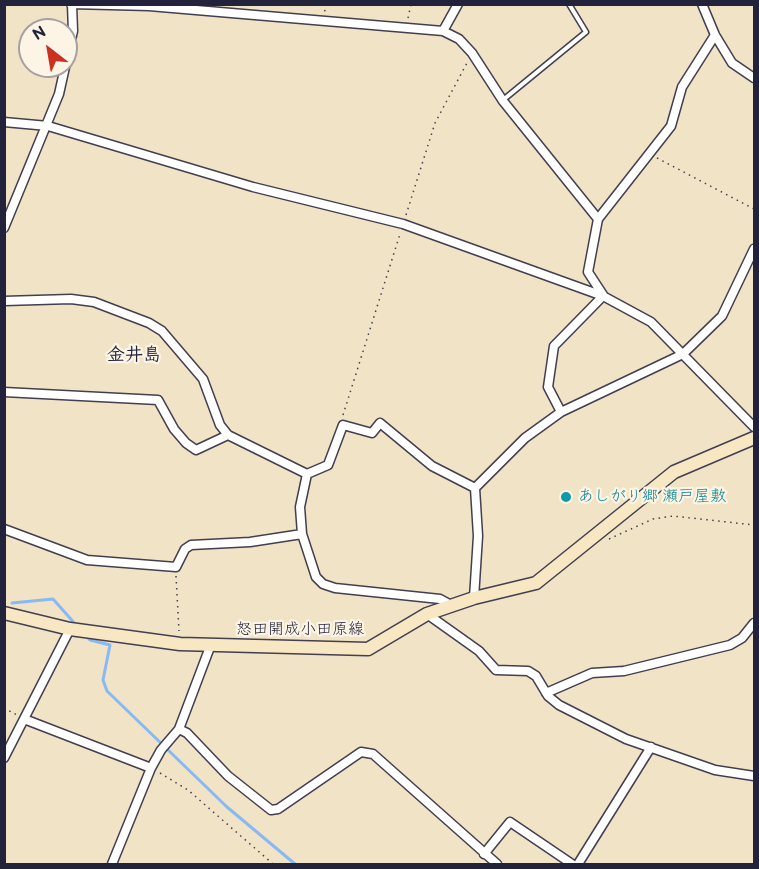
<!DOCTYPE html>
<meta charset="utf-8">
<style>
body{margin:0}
#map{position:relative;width:759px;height:869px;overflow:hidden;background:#f1e3c5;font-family:"Balsamiq Sans",sans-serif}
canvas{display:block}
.frame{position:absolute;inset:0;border:6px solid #22223b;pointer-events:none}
.north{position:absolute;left:18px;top:18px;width:60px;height:60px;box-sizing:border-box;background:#fcf5e5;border:2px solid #a5a1a1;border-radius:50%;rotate:329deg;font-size:16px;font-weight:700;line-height:24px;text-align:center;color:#22223b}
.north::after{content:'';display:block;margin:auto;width:21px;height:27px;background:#c8321e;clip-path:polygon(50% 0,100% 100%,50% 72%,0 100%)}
</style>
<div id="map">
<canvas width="759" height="869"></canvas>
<div class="frame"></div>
<div class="north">N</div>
</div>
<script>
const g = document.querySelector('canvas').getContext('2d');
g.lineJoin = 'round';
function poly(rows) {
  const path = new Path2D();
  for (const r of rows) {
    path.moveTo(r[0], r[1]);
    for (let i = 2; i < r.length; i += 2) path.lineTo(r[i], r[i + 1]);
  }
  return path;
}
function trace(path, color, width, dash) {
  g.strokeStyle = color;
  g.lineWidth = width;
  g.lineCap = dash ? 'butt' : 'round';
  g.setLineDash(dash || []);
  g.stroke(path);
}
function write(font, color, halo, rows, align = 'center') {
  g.font = font + ' "Balsamiq Sans","Klee One",sans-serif';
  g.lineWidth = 4.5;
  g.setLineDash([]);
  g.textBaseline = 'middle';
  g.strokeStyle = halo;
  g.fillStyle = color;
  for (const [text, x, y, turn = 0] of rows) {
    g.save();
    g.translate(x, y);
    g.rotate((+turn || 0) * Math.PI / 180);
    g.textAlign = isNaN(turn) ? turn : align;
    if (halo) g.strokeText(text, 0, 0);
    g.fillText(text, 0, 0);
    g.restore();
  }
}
trace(poly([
 [12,603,53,599,77,626],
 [85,635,90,640,110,645,103,680,107,691,227,807,295,864]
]), '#89b9f5', 3);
const service = poly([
 [503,100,586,32,569,4]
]);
const minor = poly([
 [71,4,149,6,443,31,459,39,472,53,503,101,598,219],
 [702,4,715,35,732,63,754,78],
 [443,31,458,4],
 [4,122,48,126,253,187,403,224,603,296,651,322,754,427],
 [4,228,59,94,73,31,72,5],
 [603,295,588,272,598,219,671,126,682,87,715,35],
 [4,301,71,299,94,302,149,323,162,331,203,379,220,425,228,435,307,474,328,465,343,425,372,433,380,423,432,466,475,488],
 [4,392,158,400,174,429,186,443,196,450,228,435],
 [561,412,683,354,722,316,754,249],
 [307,474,300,507,302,534,316,577,323,584,335,588,440,599,451,605],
 [4,529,87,560,176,567,185,549,191,545,250,542,302,534],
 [474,598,478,536,475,488,525,438,561,412,548,387,554,346,603,296],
 [427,614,479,651,496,670,528,671,536,676,548,696,559,705,626,739,715,770,754,776],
 [546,693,592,673,624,671,730,645,742,638,754,623],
 [24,719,151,768],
 [179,729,187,733,228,776,271,810,278,809,361,752,373,754,497,864],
 [4,758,70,629],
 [484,854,510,822,572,864],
 [112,864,151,768,161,750,179,729,210,647],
 [578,864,651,747]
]);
const secondary = poly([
 [4,613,70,629,180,644,368,649,427,614,474,598,536,583,674,472,754,438]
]);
trace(service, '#413f50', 7);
trace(minor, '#413f50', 11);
trace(secondary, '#413f50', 15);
trace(poly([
 [324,4,325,12],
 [408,18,411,4],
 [657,158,754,209],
 [406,215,435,123,468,61],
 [343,415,400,234],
 [609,539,653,519,673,516,754,525],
 [176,576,179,631],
 [4,708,17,715],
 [160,773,188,790,273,864]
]), '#413f50', 1.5, [1.5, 4.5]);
trace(service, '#fff', 4);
trace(minor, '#fff', 8);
trace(secondary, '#f7e8c3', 12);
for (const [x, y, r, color] of [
 [566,497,6,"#0f9aa8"]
]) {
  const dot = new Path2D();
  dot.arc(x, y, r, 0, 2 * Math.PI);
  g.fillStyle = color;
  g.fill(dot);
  trace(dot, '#fcf5e5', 2);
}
write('16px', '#0d838f', '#fcf5e5', [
 ["あしがり郷 瀬戸屋敷",578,497]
], 'left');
write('16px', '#22223b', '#fcf5e5', [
 ["怒田開成小田原線",300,630]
]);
write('bold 18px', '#22223b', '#fcf5e5', [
 ["金井島",134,355]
]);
</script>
